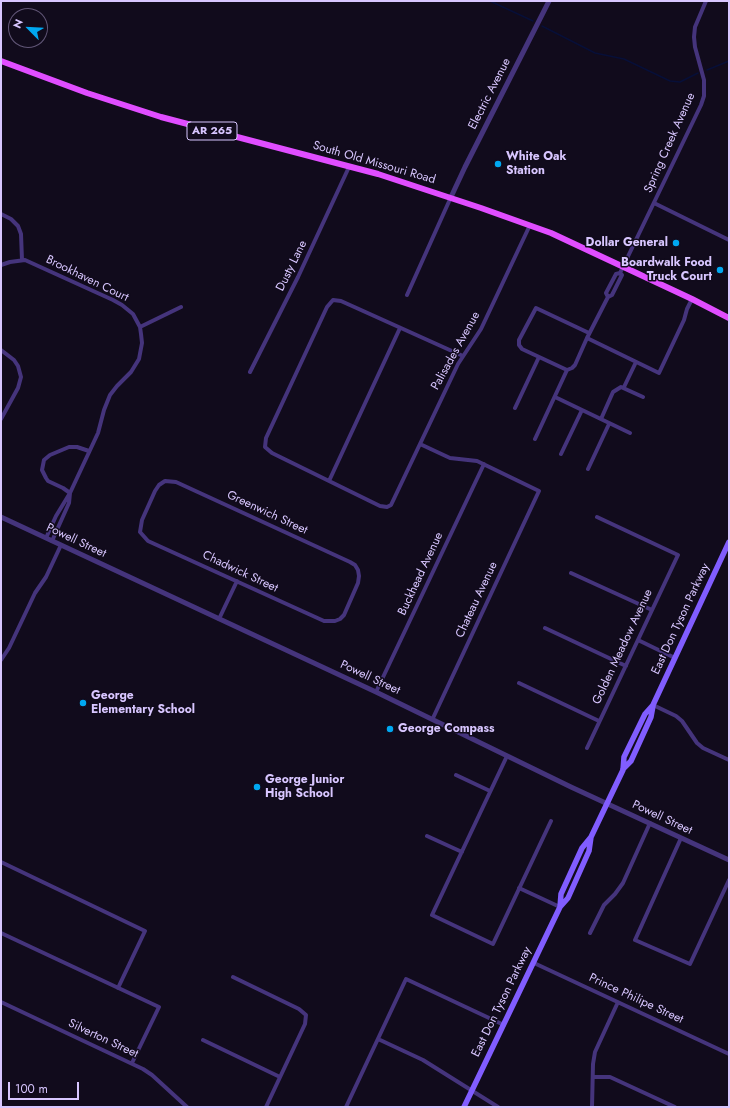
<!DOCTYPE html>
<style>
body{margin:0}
#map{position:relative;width:730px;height:1108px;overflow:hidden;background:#110b1c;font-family:Jost,sans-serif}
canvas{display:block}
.frame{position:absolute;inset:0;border:2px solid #d8c6ff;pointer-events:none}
.north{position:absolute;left:8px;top:8px;width:40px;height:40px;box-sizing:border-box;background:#110b1c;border:1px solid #615677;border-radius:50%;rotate:294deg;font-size:11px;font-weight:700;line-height:16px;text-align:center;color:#d8c6ff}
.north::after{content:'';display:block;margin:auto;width:14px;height:18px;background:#00a8f1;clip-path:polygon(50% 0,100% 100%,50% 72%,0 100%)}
.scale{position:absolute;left:8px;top:1082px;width:71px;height:18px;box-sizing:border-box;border:2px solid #d8c6ff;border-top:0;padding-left:5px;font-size:12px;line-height:14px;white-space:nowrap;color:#d8c6ff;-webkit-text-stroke:3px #110b1c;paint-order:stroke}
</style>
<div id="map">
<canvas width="730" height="1108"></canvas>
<div class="frame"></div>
<div class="north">N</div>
<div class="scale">100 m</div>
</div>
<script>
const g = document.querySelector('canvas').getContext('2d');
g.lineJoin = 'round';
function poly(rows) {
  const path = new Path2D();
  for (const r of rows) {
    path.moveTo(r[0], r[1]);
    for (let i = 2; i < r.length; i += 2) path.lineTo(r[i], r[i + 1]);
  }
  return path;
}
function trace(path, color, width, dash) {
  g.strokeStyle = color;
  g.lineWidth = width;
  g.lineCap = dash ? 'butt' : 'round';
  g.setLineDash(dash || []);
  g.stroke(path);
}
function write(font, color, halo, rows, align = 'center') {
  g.font = font + ' Jost,sans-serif';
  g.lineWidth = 3;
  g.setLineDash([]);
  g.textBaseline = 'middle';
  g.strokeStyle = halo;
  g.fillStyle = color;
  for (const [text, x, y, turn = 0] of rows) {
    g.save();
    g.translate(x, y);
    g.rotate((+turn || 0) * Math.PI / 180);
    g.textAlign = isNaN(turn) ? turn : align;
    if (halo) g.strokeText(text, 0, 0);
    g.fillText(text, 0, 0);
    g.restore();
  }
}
trace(poly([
 [490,1,533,21],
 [542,26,595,53,624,59,670,81,680,82,698,73],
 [707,70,729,61]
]), '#070f38', 1.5);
trace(poly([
 [654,203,729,240],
 [1,214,11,219,18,226,21,234,22,260],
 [1,265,10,262,25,260,113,300,122,305,133,314,140,327,141,334,142,343,139,359,131,372,117,386,110,395,104,410,98,433,70,493,56,516,46,538],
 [620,273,622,275,612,295,608,297,606,293,616,274,620,273,701,105,704,96,704,80,695,47,694,37,695,27,706,1],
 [407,295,451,197],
 [608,297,587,338,659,373,684,320,687,309,692,299],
 [140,327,181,307],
 [587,338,575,365,572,368,567,370,522,349,519,345,519,340,536,308,589,333],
 [1,350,14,360,18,366,21,377,18,388,1,419],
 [463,356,341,301,333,300,327,307,266,438,265,447,272,453,380,506,387,507,391,505,458,364,481,329,530,225],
 [250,372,298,277,349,167],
 [624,387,636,362],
 [555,397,630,433],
 [515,408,539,357],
 [601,419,613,392,621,387,643,397],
 [535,439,567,370],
 [420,444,450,458,477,461,539,491,433,718],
 [561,454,582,410],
 [588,469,609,424],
 [165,481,176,482,350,562,355,565,358,570,359,576,358,583,344,615,340,619,335,621,324,621,148,541,140,532,142,520,155,491,159,485,165,481],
 [329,481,400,328],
 [70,493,63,488,48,481,46,478,42,470,44,460,50,455,69,447,77,447,89,451],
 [52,541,69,503,70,493],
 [571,573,652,610],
 [219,619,237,581],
 [545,628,626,666],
 [638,640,675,658],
 [1,660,9,648,35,593,46,577,61,545],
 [519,683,599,721],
 [376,692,484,464],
 [653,705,676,716,682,721,697,743,703,748,729,760],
 [587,748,678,555,597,517],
 [507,756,432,915,493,944,551,821],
 [456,775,490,791],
 [427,836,462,852],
 [681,838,635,940,690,964,729,880],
 [1,862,145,931,118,988],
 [519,888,560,907],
 [1,933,159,1007,132,1063],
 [590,933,604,905,615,894,623,883,650,823],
 [534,963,729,1054],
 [233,977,299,1009,306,1015,305,1024,266,1107],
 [1,1002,143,1069,152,1075,187,1107],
 [378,1039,423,1060,498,1107],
 [203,1040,280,1077],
 [593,1077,610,1077,675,1107],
 [346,1107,406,979,504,1025],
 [592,1107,593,1064,595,1052,618,1002]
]), '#45347c', 4);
trace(poly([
 [451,197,465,167,549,1],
 [1,517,376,692,571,787,729,860]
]), '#45347c', 5);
trace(poly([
 [623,769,631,761,651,717,653,706],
 [560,907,561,894,582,848,591,837],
 [464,1107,560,907,568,898,589,851,591,837,623,770,624,757,645,714,653,705,729,542]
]), '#815dff', 5.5);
trace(poly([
 [1,61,87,93,161,117,378,174,481,208,551,233,692,299,729,318]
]), '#e04dff', 6);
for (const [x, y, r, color] of [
 [498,164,4,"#00a8f1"],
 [676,243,4,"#00a8f1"],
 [720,270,4,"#00a8f1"],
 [83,703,4,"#00a8f1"],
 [390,729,4,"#00a8f1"],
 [257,787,4,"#00a8f1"]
]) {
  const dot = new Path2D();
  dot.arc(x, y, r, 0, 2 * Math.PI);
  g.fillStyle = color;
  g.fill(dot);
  trace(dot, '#110b1c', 1.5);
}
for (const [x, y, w] of [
 [212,131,50]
]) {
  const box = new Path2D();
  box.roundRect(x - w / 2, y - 9, w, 18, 3);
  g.fillStyle = '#110b1c';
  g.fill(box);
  trace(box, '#d8c6ff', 1);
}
write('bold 11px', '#d8c6ff', null, [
 ["AR 265",212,131]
]);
write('12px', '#d8c6ff', '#110b1c', [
 ["Electric Avenue",490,94,-63],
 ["Spring Creek Avenue",670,143,-66],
 ["South Old Missouri Road",374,163,16],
 ["Dusty Lane",292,266,-64],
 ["Brookhaven Court",87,279,26],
 ["Palisades Avenue",456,351,-61],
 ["Greenwich Street",267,513,25],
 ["Powell Street",76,541,25],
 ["Chadwick Street",240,572,25],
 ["Buckhead Avenue",421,574,-65],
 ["Chateau Avenue",477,600,-65],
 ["East Don Tyson Parkway",681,619,-65],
 ["Golden Meadow Avenue",623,647,-65],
 ["Powell Street",370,678,25],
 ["Powell Street",662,818,25],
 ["Prince Philipe Street",636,999,25],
 ["East Don Tyson Parkway",502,1002,-64],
 ["Silverton Street",103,1039,25]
]);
write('bold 12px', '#d8c6ff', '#110b1c', [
 ["White Oak",506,157],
 ["Station",506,171],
 ["Dollar General",668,243,"right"],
 ["Boardwalk Food",712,263,"right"],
 ["Truck Court",712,277,"right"],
 ["George",91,696],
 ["Elementary School",91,710],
 ["George Compass",398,729],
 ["George Junior",265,780],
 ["High School",265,794]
], 'left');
</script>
